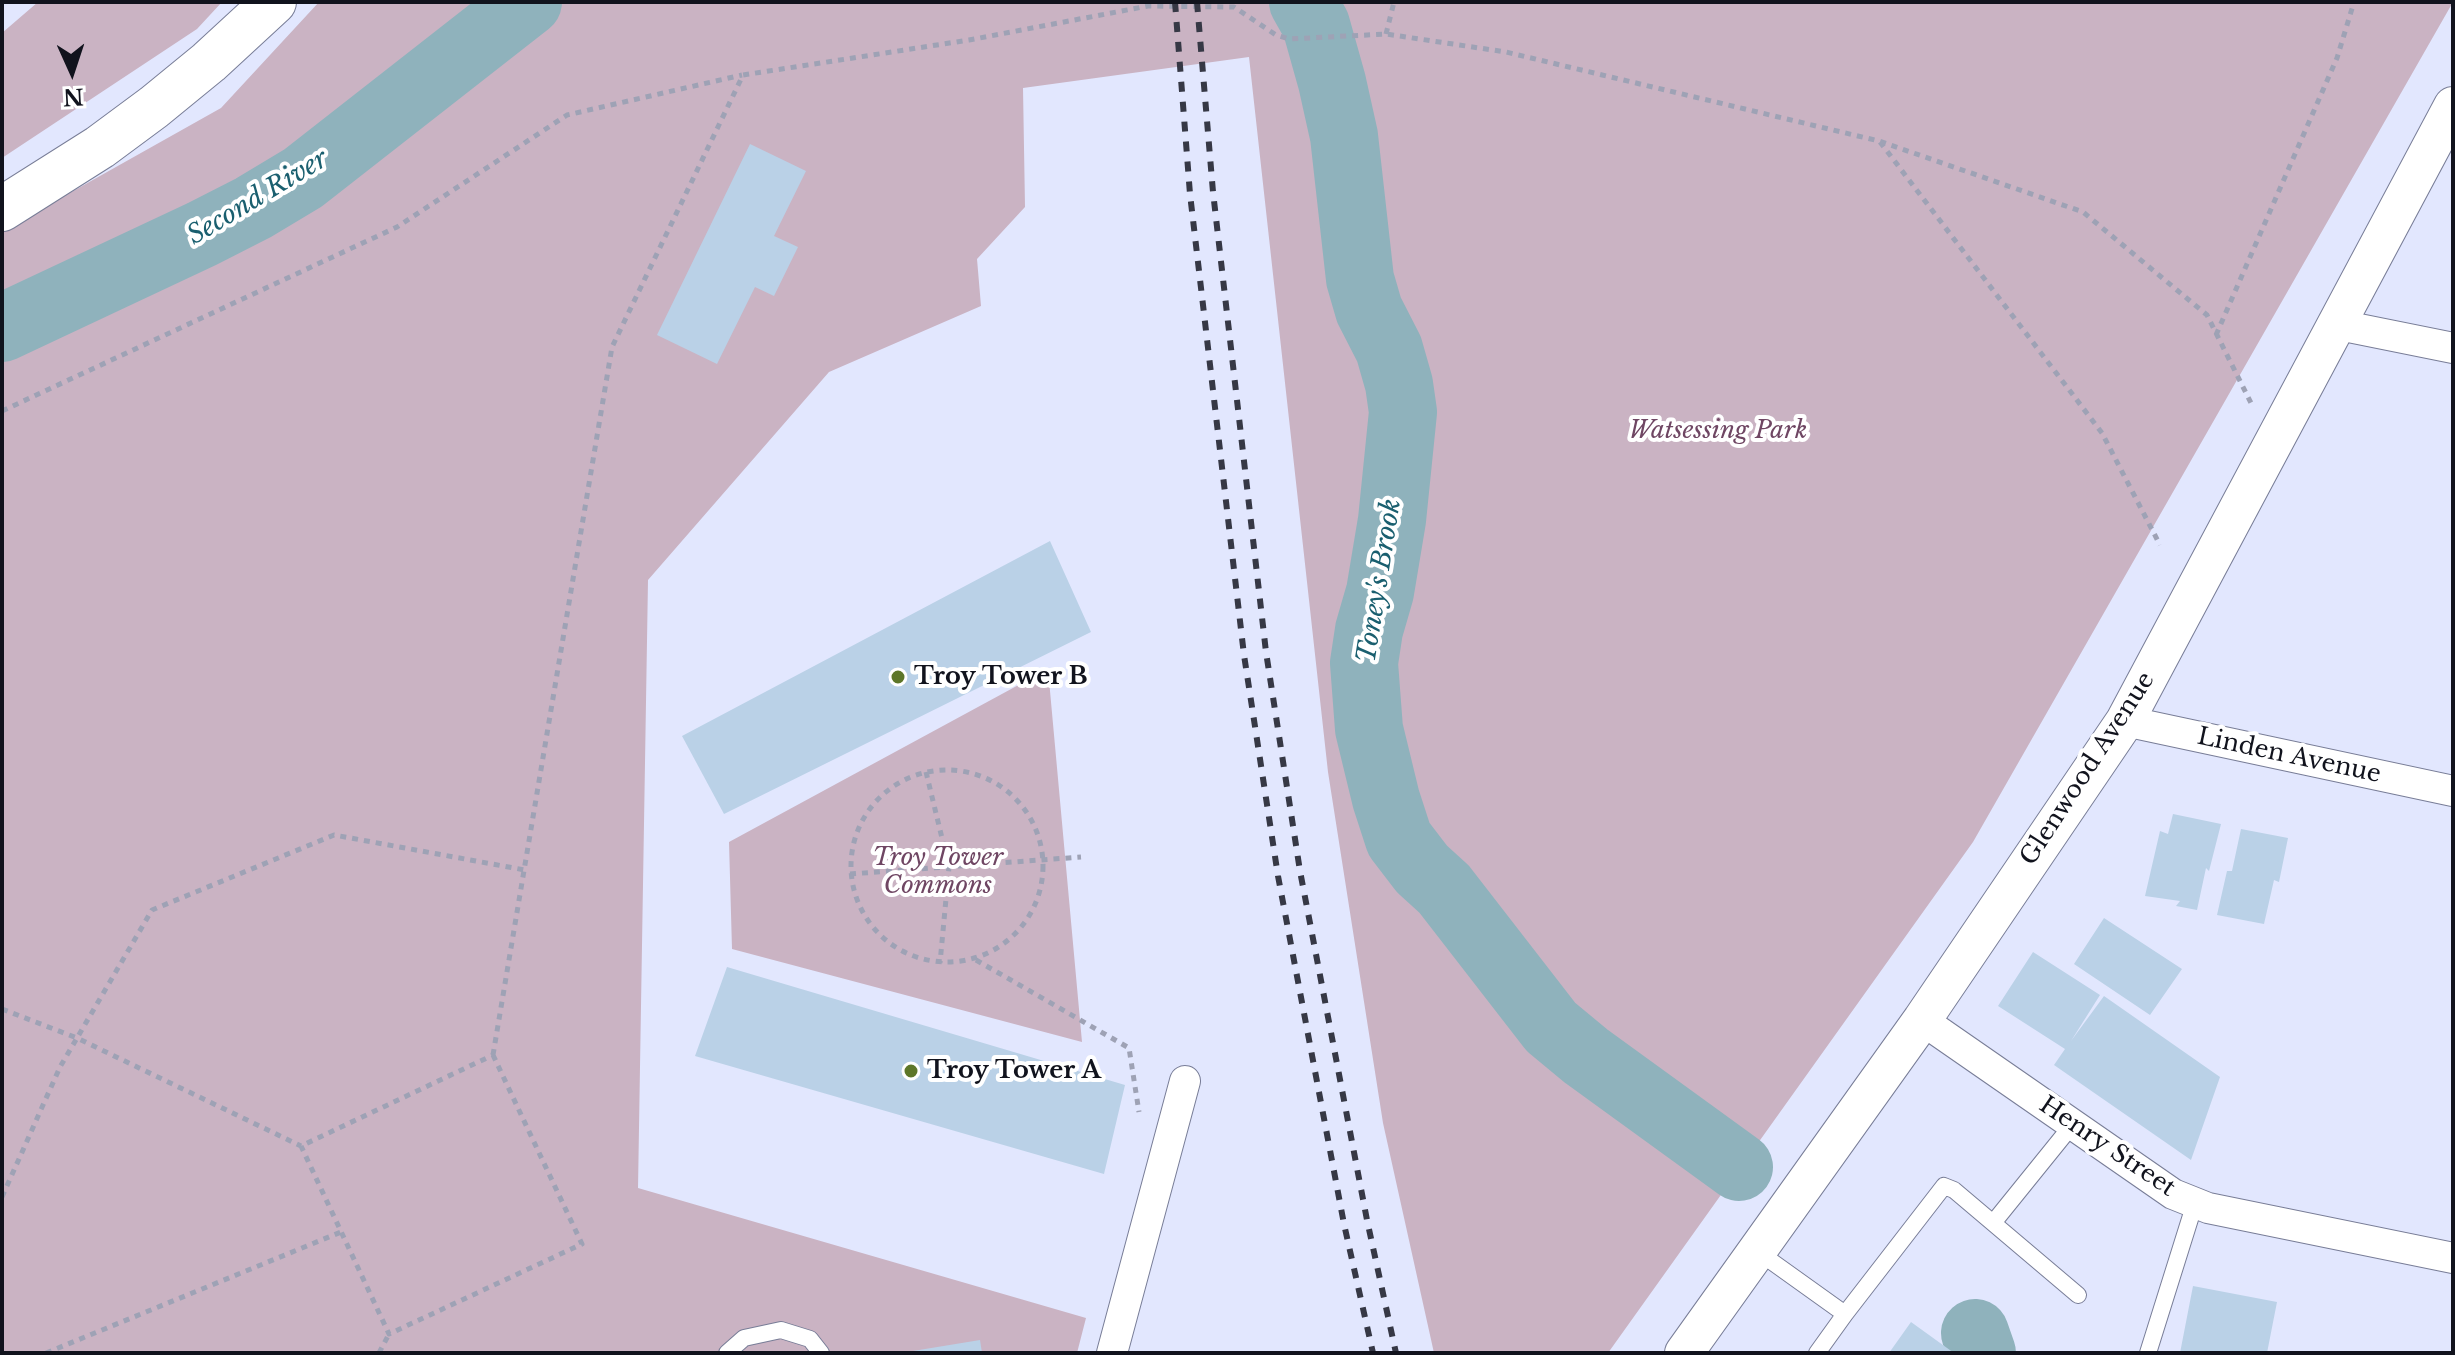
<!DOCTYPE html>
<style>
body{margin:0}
#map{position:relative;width:2455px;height:1355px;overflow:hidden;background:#e2e7fe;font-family:"Libre Baskerville",serif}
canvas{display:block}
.frame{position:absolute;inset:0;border:4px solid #11131d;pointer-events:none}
.north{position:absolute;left:32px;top:32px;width:80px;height:80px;-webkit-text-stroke:6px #fff;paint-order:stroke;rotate:177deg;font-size:22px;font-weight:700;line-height:32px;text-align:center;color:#11131d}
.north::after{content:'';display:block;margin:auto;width:28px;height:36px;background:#11131d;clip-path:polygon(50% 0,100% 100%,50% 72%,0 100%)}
</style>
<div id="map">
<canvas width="2455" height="1355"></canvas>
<div class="frame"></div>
<div class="north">N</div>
</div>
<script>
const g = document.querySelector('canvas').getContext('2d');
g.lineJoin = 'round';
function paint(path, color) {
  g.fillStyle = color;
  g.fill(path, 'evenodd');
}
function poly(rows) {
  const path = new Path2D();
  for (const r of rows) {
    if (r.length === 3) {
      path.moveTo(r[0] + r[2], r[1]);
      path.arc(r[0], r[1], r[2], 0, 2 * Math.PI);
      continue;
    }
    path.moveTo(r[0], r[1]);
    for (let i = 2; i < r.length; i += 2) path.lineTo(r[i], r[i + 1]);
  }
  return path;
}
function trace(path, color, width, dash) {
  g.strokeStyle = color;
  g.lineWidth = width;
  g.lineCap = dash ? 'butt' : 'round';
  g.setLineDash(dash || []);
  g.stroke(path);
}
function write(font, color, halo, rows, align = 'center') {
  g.font = font + ' "Libre Baskerville",serif';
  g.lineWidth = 8;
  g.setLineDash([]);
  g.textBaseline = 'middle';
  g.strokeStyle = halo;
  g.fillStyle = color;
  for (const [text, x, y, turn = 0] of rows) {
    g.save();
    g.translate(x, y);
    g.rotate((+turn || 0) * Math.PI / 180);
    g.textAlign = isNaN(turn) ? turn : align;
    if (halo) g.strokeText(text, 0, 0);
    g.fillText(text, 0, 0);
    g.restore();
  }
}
paint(poly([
 [38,2,222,2,197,29,2,158,2,33],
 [319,2,2453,2,1973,842,1608,1353,1434,1353,1383,1123,1328,772,1249,57,1023,88,1025,207,977,259,981,306,829,372,648,580,638,1188,1086,1318,1077,1353,2,1353,2,231,221,108],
 [1048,669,1082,1042,732,949,729,842]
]), '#cab3c3');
trace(poly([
 [1303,2,1316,25,1332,82,1344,136,1360,279,1369,310,1389,349,1399,384,1403,412,1392,520,1380,592,1369,630,1364,663,1369,729,1386,799,1399,839,1422,869,1444,889,1551,1027,1586,1056,1739,1167],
 [2,328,202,234,253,208,303,178,528,2],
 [1975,1333,1982,1353]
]), '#8fb2bc', 68);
paint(poly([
 [750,144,806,171,774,236,798,247,774,296,755,287,717,364,657,335],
 [1050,541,1091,632,724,814,682,736],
 [2173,814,2221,824,2209,871,2206,868,2197,910,2176,906,2180,901,2145,896,2160,831,2168,834],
 [2241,829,2288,838,2279,882,2274,880,2264,924,2217,915,2227,871,2232,871],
 [2104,918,2182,969,2150,1015,2074,964],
 [2033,952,2100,995,2071,1041,2104,996,2220,1077,2191,1160,2054,1065,2065,1049,1998,1006],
 [727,967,1125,1085,1104,1174,695,1056],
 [2193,1286,2277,1302,2267,1353,2180,1353],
 [1911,1322,1954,1353,1889,1353],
 [980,1340,982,1353,913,1353,913,1351]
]), '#bad1e7');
const service = poly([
 [2073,1124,1993,1223,2078,1295],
 [1757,1251,1845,1314],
 [727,1353,744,1338,781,1330,810,1339,821,1353],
 [1817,1353,1845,1314,1944,1186,1954,1190,1993,1223],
 [2148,1353,2195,1203]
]);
const minor = poly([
 [2334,324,2453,348],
 [2125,721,2453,791],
 [1922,1020,2173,1194,2208,1208,2453,1258],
 [1112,1353,1185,1081]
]);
const tertiary = poly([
 [1684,1353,1922,1020,2125,721,2453,106]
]);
const secondary = poly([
 [2,209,100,147,154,107,209,62,274,2]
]);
trace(service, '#787d97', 18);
trace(minor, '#787d97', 32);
trace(tertiary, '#787d97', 40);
trace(secondary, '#787d97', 46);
trace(poly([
 [1386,34,1394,2],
 [1880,142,2102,433,2160,545],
 [2216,335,2337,58,2354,2],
 [2,411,397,227,567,115,742,75],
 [947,866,96],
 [926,772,949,867,940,963],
 [850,874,1081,857],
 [976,960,1129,1048,1139,1112],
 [2,1009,77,1038,152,910,334,835,525,870],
 [493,1055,612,347,743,75,969,40,1148,6,1234,7,1276,35,1289,39,1386,34,1506,52,1879,141,2083,212,2207,315,2252,405],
 [493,1055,582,1244,389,1334,301,1146,493,1055],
 [2,1197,60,1067,77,1038,301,1146],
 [46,1353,341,1232],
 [379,1353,389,1334]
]), '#9ea2b5', 5, [6, 6]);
trace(service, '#fff', 16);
trace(minor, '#fff', 30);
trace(tertiary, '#fff', 38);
trace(secondary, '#fff', 44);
trace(poly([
 [1175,2,1190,194,1244,655,1278,876,1344,1224,1373,1353],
 [1197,2,1213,192,1266,652,1300,871,1367,1220,1396,1353]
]), '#363845', 6, [10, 10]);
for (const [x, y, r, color] of [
 [898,677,8,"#5d7629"],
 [911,1071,8,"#5d7629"]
]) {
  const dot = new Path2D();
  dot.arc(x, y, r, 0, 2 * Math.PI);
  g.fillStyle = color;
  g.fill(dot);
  trace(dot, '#fff', 3);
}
write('italic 24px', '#6f4663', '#fff', [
 ["Watsessing Park",1718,431],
 ["Troy Tower",938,858],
 ["Commons",938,886]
]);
write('bold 24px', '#11131d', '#fff', [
 ["Troy Tower B",914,677],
 ["Troy Tower A",927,1071]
], 'left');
write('24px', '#11131d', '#fff', [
 ["Linden Avenue",2289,756,12],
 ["Glenwood Avenue",2088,769,-57],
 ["Henry Street",2107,1147,34]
]);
write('italic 26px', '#1a5f6f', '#fff', [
 ["Second River",258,198,-31],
 ["Toney's Brook",1380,581,-81]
]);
</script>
